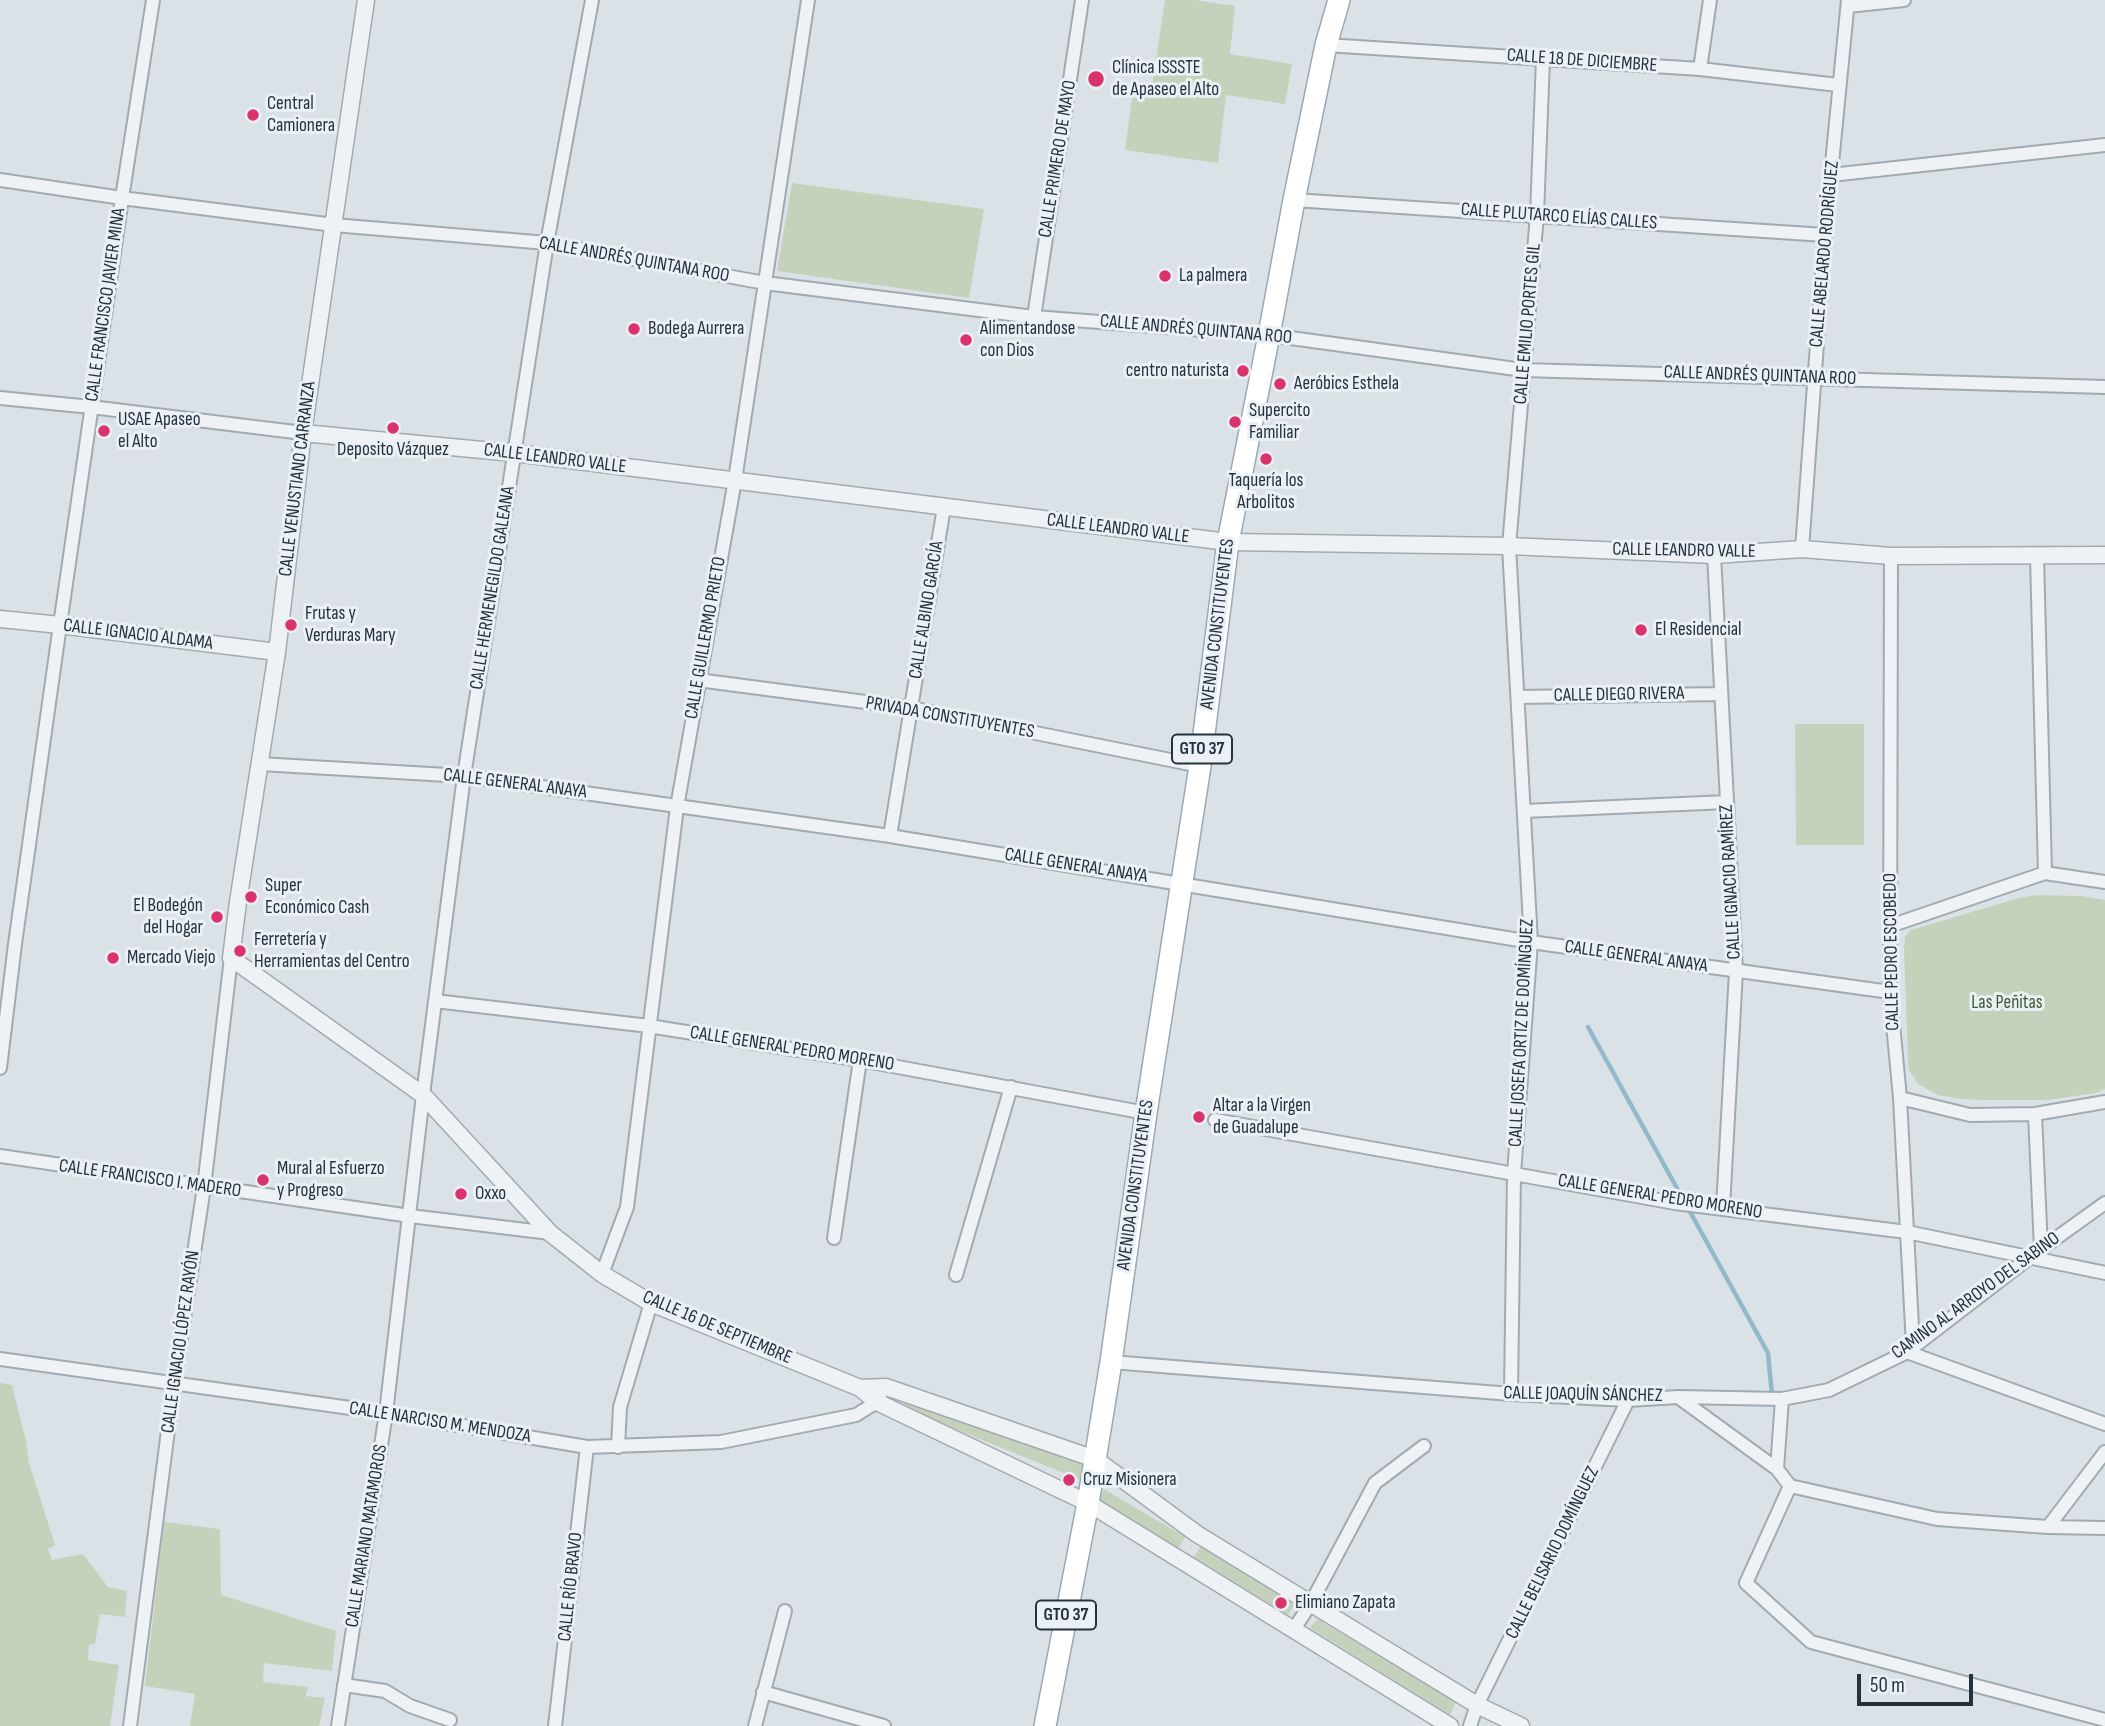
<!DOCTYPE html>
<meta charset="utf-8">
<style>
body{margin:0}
#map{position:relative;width:2105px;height:1726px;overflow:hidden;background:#dbe2e7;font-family:"Sofia Sans Condensed",sans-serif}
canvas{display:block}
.scale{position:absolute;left:1857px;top:1674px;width:116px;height:32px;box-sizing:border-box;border:4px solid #24323e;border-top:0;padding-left:9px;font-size:21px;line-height:24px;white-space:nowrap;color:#24323e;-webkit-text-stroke:5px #eaf0f5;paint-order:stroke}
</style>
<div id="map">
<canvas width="2105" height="1726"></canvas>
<div class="scale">50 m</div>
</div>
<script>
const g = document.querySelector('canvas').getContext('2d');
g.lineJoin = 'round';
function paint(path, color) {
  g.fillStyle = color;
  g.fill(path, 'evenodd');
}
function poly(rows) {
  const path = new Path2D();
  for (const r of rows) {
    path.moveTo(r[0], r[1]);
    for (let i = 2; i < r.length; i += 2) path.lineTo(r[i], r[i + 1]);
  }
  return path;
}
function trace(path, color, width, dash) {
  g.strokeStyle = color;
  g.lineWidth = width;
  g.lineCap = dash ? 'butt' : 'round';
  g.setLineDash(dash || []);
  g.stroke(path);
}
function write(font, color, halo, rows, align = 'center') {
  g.font = font + ' "Sofia Sans Condensed",sans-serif';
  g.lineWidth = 6;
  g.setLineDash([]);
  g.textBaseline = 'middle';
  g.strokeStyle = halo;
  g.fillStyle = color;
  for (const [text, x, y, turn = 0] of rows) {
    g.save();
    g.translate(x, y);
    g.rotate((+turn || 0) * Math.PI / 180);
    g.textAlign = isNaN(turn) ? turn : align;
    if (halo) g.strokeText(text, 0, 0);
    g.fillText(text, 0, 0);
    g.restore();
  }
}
paint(poly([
 [1165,0,1195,0,1235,6,1230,54,1292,64,1285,104,1226,95,1218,163,1125,150,1134,84,1152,86],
 [792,183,984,209,969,298,777,271],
 [1795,724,1864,724,1864,845,1796,845],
 [2037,895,2081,896,2105,900,2105,1089,2096,1093,2048,1100,1985,1100,1961,1099,1938,1095,1918,1084,1909,1070,1908,1060,1904,950,1905,937,1911,930,2019,898],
 [0,1383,12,1385,26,1441,29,1463,55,1545,48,1549,52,1560,83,1554,108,1587,127,1591,125,1617,100,1614,95,1644,89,1645,88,1660,119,1665,110,1726,0,1726],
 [904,1403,920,1403,1086,1465,1081,1480,910,1411],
 [1104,1489,1185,1537,1178,1549,1098,1501],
 [164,1522,220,1529,221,1595,336,1631,332,1671,264,1663,263,1682,308,1687,306,1696,325,1698,319,1726,190,1726,195,1694,145,1686],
 [1201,1546,1296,1603,1288,1615,1194,1557],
 [1317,1619,1456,1702,1450,1715,1310,1628]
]), '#c5d2bb');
trace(poly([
 [1588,1027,1768,1353,1772,1395]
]), '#92b8cb', 4.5);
const minor = poly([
 [1848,6,1904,0],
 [1326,45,1700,69,1838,85],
 [1700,69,1710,0],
 [1831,175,2105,145],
 [0,180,122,198,334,225,547,243,765,283,1034,317,1269,335,1523,370,2105,387],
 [1294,200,1825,235],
 [1034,317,1082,0],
 [0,398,91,407,303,433],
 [1802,549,1825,235,1848,0],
 [1714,555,1736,971,1723,1208],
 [1891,556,1890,992,1900,1098,1913,1346],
 [2037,556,2045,873],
 [698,680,911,708,1200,766],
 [1518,697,1721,694],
 [260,764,464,776,890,836,1531,942,1890,992],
 [1524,811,1727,802],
 [890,836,944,507],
 [1890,926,2045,873,2105,882],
 [435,1001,649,1026,860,1060,1146,1113],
 [0,1068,15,944,60,625,122,198,153,0],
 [1900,1098,1970,1115,2035,1114,2105,1102],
 [2035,1114,2041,1249],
 [1215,1120,1675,1203,1907,1232,2105,1273],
 [0,1156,410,1216,550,1233],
 [834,1238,860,1060],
 [602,1274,627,1207,677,807,735,480,808,0],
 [956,1275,1011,1087],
 [1907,1352,2105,1424],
 [0,1359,386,1413,587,1447,721,1442,856,1415,877,1402,880,1397],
 [1111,1362,1511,1394,1628,1400,1678,1397,1782,1399,1829,1390,1907,1352,2041,1249,2105,1203],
 [1511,1394,1514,1174,1531,942,1509,546,1537,215,1543,59],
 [1678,1397,1777,1469,1790,1486,1937,1519,2048,1527,2105,1528],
 [618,1447,620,1407,651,1303],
 [1777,1469,1782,1399],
 [1790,1486,1746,1583,1811,1642,2105,1720],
 [2048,1527,2105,1452],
 [1294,1629,1311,1603,1375,1483,1424,1446],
 [344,1685,385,1691,410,1706,450,1720],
 [763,1692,884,1726],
 [130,1726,174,1384,204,1187,231,958],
 [338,1726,386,1413,423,1095,464,776,547,243,592,0],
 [555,1726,587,1447],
 [755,1726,785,1611],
 [1470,1726,1477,1705,1628,1400]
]);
const tertiary = poly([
 [366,0,303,433,277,652,238,902,231,958,423,1095,550,1233,602,1274,651,1303,860,1388,877,1402,1088,1503,1450,1726],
 [303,433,514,453,1228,542,1509,546,1714,555,1802,549,1891,556,2105,555],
 [0,619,60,625,277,652],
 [860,1388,886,1387,1095,1459,1197,1534,1477,1705,1521,1726]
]);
const primary = poly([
 [1045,1726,1088,1503,1111,1362,1146,1113,1200,766,1228,542,1269,335,1294,200,1326,45,1339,0]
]);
trace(minor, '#a0aab1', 16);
trace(tertiary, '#a0aab1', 19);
trace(primary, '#99a8b4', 24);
trace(minor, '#eef2f5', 12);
trace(tertiary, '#eef2f5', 16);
trace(primary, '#fff', 21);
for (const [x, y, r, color] of [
 [1096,79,9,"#da326a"],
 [253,115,7,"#da326a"],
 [1165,276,7,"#da326a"],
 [634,329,7,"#da326a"],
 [966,340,7,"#da326a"],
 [1243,371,7,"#da326a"],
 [1280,384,7,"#da326a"],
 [1235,422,7,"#da326a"],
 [393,428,7,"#da326a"],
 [104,431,7,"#da326a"],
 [1266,459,7,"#da326a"],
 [291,625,7,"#da326a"],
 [1641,630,7,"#da326a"],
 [251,897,7,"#da326a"],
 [217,917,7,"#da326a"],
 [240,951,7,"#da326a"],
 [113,958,7,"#da326a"],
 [1199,1117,7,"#da326a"],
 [263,1180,7,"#da326a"],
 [461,1194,7,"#da326a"],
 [1069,1480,7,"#da326a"],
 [1281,1603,7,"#da326a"]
]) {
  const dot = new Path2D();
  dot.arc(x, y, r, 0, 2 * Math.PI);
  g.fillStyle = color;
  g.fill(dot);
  trace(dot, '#eaf0f5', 2.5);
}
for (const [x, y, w] of [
 [1202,749,60],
 [1066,1615,60]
]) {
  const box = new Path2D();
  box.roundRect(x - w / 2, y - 14.5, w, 29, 5);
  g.fillStyle = '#eaf0f5';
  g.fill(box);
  trace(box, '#24323e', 2);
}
write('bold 18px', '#24323e', null, [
 ["GTO 37",1202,749],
 ["GTO 37",1066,1615]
]);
write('19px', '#24323e', '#eaf0f5', [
 ["CALLE 18 DE DICIEMBRE",1582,61,4],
 ["CALLE PRIMERO DE MAYO",1058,159,-81],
 ["CALLE PLUTARCO ELÍAS CALLES",1559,217,4],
 ["CALLE ABELARDO RODRÍGUEZ",1825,254,-85],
 ["CALLE ANDRÉS QUINTANA ROO",634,260,10],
 ["CALLE FRANCISCO JAVIER MINA",106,305,-82],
 ["CALLE EMILIO PORTES GIL",1528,324,-85],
 ["CALLE ANDRÉS QUINTANA ROO",1196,330,5],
 ["CALLE ANDRÉS QUINTANA ROO",1760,376,2],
 ["CALLE LEANDRO VALLE",555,459,7],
 ["CALLE VENUSTIANO CARRANZA",298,479,-83],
 ["CALLE LEANDRO VALLE",1118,529,7],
 ["CALLE LEANDRO VALLE",1684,551,1],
 ["CALLE HERMENEGILDO GALEANA",493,588,-81],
 ["CALLE ALBINO GARCÍA",927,610,-81],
 ["AVENIDA CONSTITUYENTES",1218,624,-83],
 ["CALLE IGNACIO ALDAMA",138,635,7],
 ["CALLE GUILLERMO PRIETO",706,638,-80],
 ["CALLE DIEGO RIVERA",1619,695,-1],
 ["PRIVADA CONSTITUYENTES",950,718,10],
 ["CALLE GENERAL ANAYA",515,784,7],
 ["CALLE GENERAL ANAYA",1076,866,9],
 ["CALLE IGNACIO RAMÍREZ",1731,882,-93],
 ["CALLE PEDRO ESCOBEDO",1892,952,-91],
 ["CALLE GENERAL ANAYA",1636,957,8],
 ["CALLE JOSEFA ORTIZ DE DOMÍNGUEZ",1522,1033,-87],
 ["CALLE GENERAL PEDRO MORENO",792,1049,9],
 ["CALLE FRANCISCO I. MADERO",150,1179,8],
 ["AVENIDA CONSTITUYENTES",1136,1185,-82],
 ["CALLE GENERAL PEDRO MORENO",1660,1197,9],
 ["CAMINO AL ARROYO DEL SABINO",1976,1296,-36],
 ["CALLE 16 DE SEPTIEMBRE",717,1328,23],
 ["CALLE IGNACIO LÓPEZ RAYÓN",181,1342,-82],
 ["CALLE JOAQUÍN SÁNCHEZ",1583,1395,1],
 ["CALLE NARCISO M. MENDOZA",440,1423,9],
 ["CALLE MARIANO MATAMOROS",367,1536,-81],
 ["CALLE BELISARIO DOMÍNGUEZ",1553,1553,-64],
 ["CALLE RÍO BRAVO",571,1587,-84]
]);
write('19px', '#24323e', '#eaf0f5', [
 ["Clínica ISSSTE",1112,68],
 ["de Apaseo el Alto",1112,90],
 ["Central",267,104],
 ["Camionera",267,126],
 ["La palmera",1179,276],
 ["Bodega Aurrera",648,329],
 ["Alimentandose",980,329],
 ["con Dios",980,351],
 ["centro naturista",1229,371,"right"],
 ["Aeróbics Esthela",1294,384],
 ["Supercito",1249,411],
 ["Familiar",1249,433],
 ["USAE Apaseo",118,420],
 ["el Alto",118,442],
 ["Deposito Vázquez",393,450,"center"],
 ["Taquería los",1266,481,"center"],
 ["Arbolitos",1266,503,"center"],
 ["Frutas y",305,614],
 ["Verduras Mary",305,636],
 ["El Residencial",1655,630],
 ["Super",265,886],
 ["Económico Cash",265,908],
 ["El Bodegón",203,906,"right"],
 ["del Hogar",203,928,"right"],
 ["Ferretería y",254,940],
 ["Herramientas del Centro",254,962],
 ["Mercado Viejo",127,958],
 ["Altar a la Virgen",1213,1106],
 ["de Guadalupe",1213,1128],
 ["Mural al Esfuerzo",277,1169],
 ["y Progreso",277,1191],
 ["Oxxo",475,1194],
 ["Cruz Misionera",1083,1480],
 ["Elimiano Zapata",1295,1603]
], 'left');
write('19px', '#405b30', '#eaf0f5', [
 ["Las Peñitas",2007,1003]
]);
</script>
